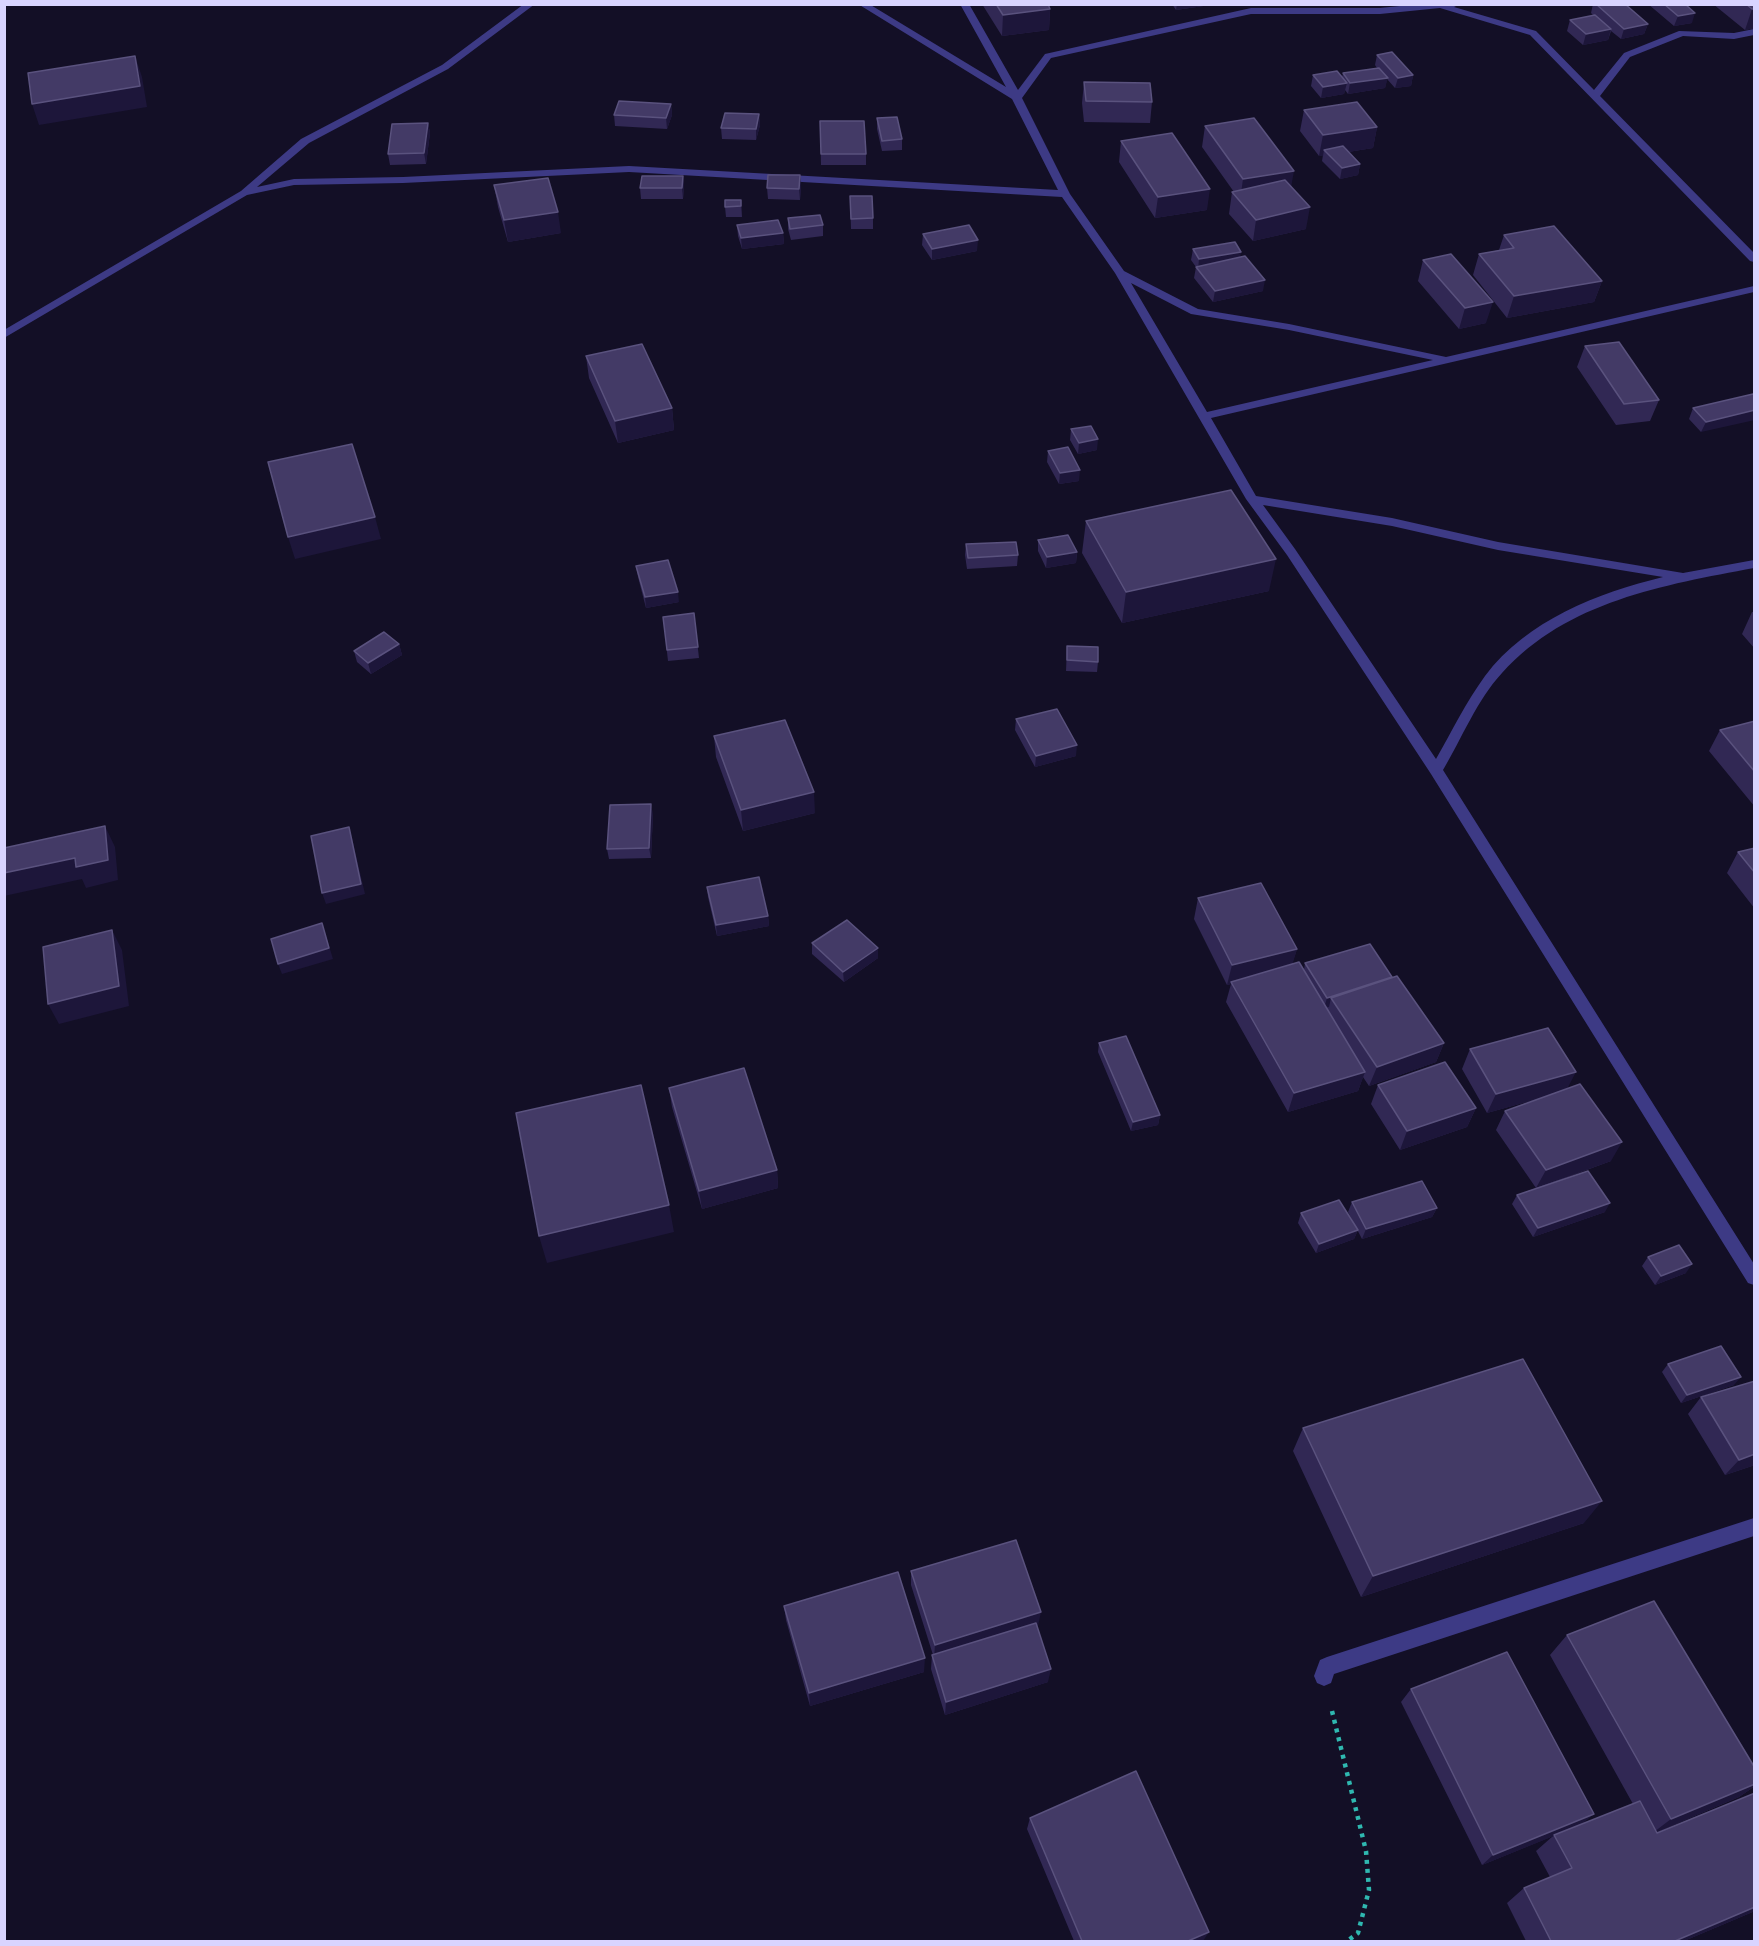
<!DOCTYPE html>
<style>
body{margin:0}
#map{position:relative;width:1759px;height:1946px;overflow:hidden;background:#130f26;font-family:Signika,sans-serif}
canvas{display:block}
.frame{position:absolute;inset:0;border:6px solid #d9d4ff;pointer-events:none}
</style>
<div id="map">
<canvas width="1759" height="1946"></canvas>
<div class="frame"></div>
</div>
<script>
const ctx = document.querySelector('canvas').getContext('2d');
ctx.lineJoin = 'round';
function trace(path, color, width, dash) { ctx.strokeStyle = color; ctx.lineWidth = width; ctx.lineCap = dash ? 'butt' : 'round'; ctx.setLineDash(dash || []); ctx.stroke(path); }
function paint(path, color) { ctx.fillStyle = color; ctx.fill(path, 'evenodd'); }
trace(new Path2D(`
 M 1332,1711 L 1366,1851 L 1369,1890 L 1358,1933 L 1346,1942`), '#2fb8b0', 4.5, [4, 5]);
paint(new Path2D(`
 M 524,4 L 535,4 L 448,69 L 309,143 L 257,187 L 294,179 L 403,177 L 629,166 L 1058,190 L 1012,99 L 858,4 L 869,4 L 1006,87 L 960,4 L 969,4 L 1018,90 L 1045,54 L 1251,8 L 1380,8 L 1420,4 L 1460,4 L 1454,7 L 1536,31 L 1594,90 L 1624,53 L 1679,31 L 1734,33 L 1754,29 L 1754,35 L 1734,39 L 1683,36 L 1630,57 L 1600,96 L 1754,253 L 1754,262 L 1750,261 L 1530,35 L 1440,8 L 1380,14 L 1251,14 L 1051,58 L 1022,98 L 1070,194 L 1124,271 L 1198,309 L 1289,324 L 1446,357 L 1754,286 L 1754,292 L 1211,418 L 1256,496 L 1392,518 L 1498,542 L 1683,573 L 1754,560 L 1754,568 C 1664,585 1567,601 1502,673 C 1477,700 1462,738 1443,770 L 1754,1264 L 1754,1285 L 1748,1283 L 1431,774 L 1287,555 L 1246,499 L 1115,273 L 1062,197 L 629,172 L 403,183 L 294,185 L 247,195 L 4,338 L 4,330 L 241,191 L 301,139 L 442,65 ZM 1131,283 L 1191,314 L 1289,330 L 1433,360 L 1207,412 ZM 1263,505 L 1392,526 L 1498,550 L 1663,577 C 1598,593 1527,620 1485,676 C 1466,702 1452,731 1436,759 L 1295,549 Z
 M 1754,1518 L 1754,1536 L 1334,1674 L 1331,1683 L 1324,1686 L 1317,1683 L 1314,1676 L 1320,1660 L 1327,1657 Z`), '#3d3a85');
paint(new Path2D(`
 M 982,4 L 1048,4 L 1050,9 L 1049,30 L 1002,36 Z
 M 1172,4 L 1217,4 L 1176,10 Z
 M 1593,4 L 1625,4 L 1648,24 L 1644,34 L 1621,39 L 1611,31 L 1608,40 L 1583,45 L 1567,31 L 1570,20 L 1594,16 L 1591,13 Z
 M 1648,4 L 1685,4 L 1692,23 L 1674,26 Z
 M 1713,4 L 1755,4 L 1755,28 L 1745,30 Z
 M 1377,55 L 1413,75 L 1411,86 L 1395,88 L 1387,79 L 1385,88 L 1348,94 L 1345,90 L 1344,94 L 1321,98 L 1311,86 L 1313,75 L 1342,77 L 1343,73 L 1377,68 L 1375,65 Z
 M 1084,82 L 1152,102 L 1150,123 L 1084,122 L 1082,103 Z
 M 671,104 L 672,115 L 667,129 L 615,126 L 614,115 Z
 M 1304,110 L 1377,127 L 1373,148 L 1348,152 L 1360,164 L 1358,175 L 1340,179 L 1322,161 L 1323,155 L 1319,156 L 1300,131 Z
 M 759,114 L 760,125 L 756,140 L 722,139 L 721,128 Z
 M 877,118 L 902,139 L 902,150 L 882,151 L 877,129 Z
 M 820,121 L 866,154 L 866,165 L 821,165 Z
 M 428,123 L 430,133 L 426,164 L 390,165 L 388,154 Z
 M 1205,126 L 1291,187 L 1306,229 L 1253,241 L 1229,214 L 1232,192 L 1234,192 L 1202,147 Z
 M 1121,141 L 1207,210 L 1155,218 L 1119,162 Z
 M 683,176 L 684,187 L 683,199 L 641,199 L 640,188 Z
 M 494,185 L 561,233 L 508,242 L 498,207 Z
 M 801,186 L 800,200 L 768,199 L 767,188 Z
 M 850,196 L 873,218 L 873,229 L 851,229 Z
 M 741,200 L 742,217 L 726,217 L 725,207 Z
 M 788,218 L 823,225 L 823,236 L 791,240 L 788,229 Z
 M 737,225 L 783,233 L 784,244 L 742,249 L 738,236 Z
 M 923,234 L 977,251 L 932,260 L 922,245 Z
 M 1504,235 L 1602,281 L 1594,302 L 1507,318 L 1473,275 L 1479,254 L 1499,250 Z
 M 1193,249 L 1240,257 L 1263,291 L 1213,302 L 1194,278 L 1196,267 L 1191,260 Z
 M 1423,260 L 1486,323 L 1459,329 L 1418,281 Z
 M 1585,346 L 1659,400 L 1650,421 L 1616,425 L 1577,367 Z
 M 586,356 L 672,408 L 674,430 L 618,443 L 589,378 Z
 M 1753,394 L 1701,432 L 1689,419 L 1693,408 Z
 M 1071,429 L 1097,450 L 1078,454 L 1070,440 Z
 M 1048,451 L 1079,481 L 1059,484 L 1047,462 Z
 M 1086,521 L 1269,591 L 1122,623 L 1082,553 Z
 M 1038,540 L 1077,552 L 1076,563 L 1046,568 L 1038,551 Z
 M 966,544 L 1018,555 L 1017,566 L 967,569 L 965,555 Z
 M 636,566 L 679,602 L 646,608 L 638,577 Z
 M 1752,612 L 1755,612 L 1755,649 L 1742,634 Z
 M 694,613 L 699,658 L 668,661 L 663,617 Z
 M 399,644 L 402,655 L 371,674 L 357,662 L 354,651 Z
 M 1067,646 L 1098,662 L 1097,672 L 1066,671 Z
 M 1016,719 L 1076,756 L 1035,767 L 1015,730 Z
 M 1755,721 L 1755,807 L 1709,751 L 1720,730 Z
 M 714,736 L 815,813 L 743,831 L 716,757 Z
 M 653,814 L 651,858 L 609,859 L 607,849 Z
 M 1755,848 L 1755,909 L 1727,873 L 1738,852 Z
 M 707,887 L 768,916 L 769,926 L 717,936 L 708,897 Z
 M 1198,898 L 1297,949 L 1292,964 L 1304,970 L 1305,963 L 1392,977 L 1444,1043 L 1436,1062 L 1369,1086 L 1363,1077 L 1358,1091 L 1288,1112 L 1226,1002 L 1231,984 L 1227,985 L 1194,919 Z
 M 812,943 L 878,958 L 844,982 L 812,954 Z
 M 1099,1043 L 1160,1115 L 1158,1125 L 1131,1131 L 1098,1052 Z
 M 1470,1049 L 1568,1088 L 1611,1161 L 1546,1185 L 1605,1212 L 1533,1237 L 1512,1204 L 1517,1195 L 1536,1188 L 1496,1130 L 1505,1111 L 1537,1099 L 1487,1113 L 1462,1069 Z
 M 1378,1085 L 1476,1108 L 1467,1127 L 1400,1150 L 1371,1104 Z
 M 669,1088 L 777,1170 L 778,1188 L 702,1209 L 672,1107 Z
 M 1352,1202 L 1437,1208 L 1432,1217 L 1362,1239 L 1348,1212 Z
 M 1301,1213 L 1358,1230 L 1354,1239 L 1316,1253 L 1298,1223 Z
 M 1648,1257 L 1686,1273 L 1655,1285 L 1642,1266 Z
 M 1668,1364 L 1734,1385 L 1681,1403 L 1662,1372 Z
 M 1755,1381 L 1755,1465 L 1725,1475 L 1688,1414 L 1701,1397 Z
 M 1303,1428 L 1584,1523 L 1361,1597 L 1293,1451 Z
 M 911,1571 L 1038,1626 L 1037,1626 L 1048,1682 L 945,1715 L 931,1669 L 932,1655 L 933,1655 L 911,1585 Z
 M 784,1606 L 924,1672 L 810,1706 L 786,1620 Z
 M 1567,1635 L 1755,1768 L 1755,1786 L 1739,1797 L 1657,1832 L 1657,1833 L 1755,1793 L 1755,1911 L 1684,1941 L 1526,1941 L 1507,1903 L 1524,1888 L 1550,1877 L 1536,1851 L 1553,1836 L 1482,1865 L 1401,1702 L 1411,1689 L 1582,1824 L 1633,1804 L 1550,1655 Z
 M 1030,1818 L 1203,1941 L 1074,1941 L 1027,1829 Z`), '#312854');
paint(new Path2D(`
 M 1177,4 L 1217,4 L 1176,10 Z
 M 1050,9 L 1049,30 L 1002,36 L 1003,15 Z
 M 1752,9 L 1755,9 L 1755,28 L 1745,30 Z
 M 1695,13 L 1692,23 L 1674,26 L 1678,16 Z
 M 1648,24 L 1644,34 L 1621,39 L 1624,29 Z
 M 1611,29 L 1608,40 L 1583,45 L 1586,34 Z
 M 135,56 L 142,77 L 147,107 L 39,125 L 32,104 Z
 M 1413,75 L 1411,86 L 1395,88 L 1398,78 Z
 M 1388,78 L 1385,88 L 1348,94 L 1350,83 Z
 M 1347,83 L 1344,94 L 1321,98 L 1323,87 Z
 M 671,104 L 672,115 L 667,129 L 666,118 Z
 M 759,114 L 760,125 L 756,140 L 756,129 Z
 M 428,123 L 430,133 L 426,164 L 424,153 Z
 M 1377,127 L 1373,148 L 1329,155 L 1324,150 L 1323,156 L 1319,156 L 1323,135 Z
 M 1360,164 L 1358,175 L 1340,179 L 1342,168 Z
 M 1294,171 L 1290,193 L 1240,201 L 1243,179 Z
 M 800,175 L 801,186 L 800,200 L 799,189 Z
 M 683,176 L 684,187 L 683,199 L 682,188 Z
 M 1210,189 L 1207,210 L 1155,218 L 1158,197 Z
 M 1310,207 L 1306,229 L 1253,241 L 1256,220 Z
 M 558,212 L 561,233 L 508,242 L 504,220 Z
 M 783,233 L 784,244 L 742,249 L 741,238 Z
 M 978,240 L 977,251 L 932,260 L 932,249 Z
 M 1241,252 L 1239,263 L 1198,270 L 1199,259 Z
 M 1265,280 L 1263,291 L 1213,302 L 1215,291 Z
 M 1602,281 L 1594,302 L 1507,318 L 1514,296 Z
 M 1493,302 L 1486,323 L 1459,329 L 1465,308 Z
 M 672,408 L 674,430 L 618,443 L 615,421 Z
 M 1755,410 L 1755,420 L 1701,432 L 1706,422 Z
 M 1098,439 L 1097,450 L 1078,454 L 1079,443 Z
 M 1080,470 L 1079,481 L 1059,484 L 1060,473 Z
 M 375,517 L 381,539 L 295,559 L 288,537 Z
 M 1077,552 L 1076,563 L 1046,568 L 1047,557 Z
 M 1276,559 L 1269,591 L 1122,623 L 1126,592 Z
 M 678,592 L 679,602 L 646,608 L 645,597 Z
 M 399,644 L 402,655 L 371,674 L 368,663 Z
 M 1077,745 L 1076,756 L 1035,767 L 1036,756 Z
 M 814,792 L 815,813 L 743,831 L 741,810 Z
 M 651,804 L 653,814 L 651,858 L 649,848 Z
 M 105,826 L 115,847 L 118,880 L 86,888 L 82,879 L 4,896 L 4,873 Z
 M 349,827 L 352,838 L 365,894 L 326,904 L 322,893 Z
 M 768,916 L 769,926 L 717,936 L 716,925 Z
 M 322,923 L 333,959 L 282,974 L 278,964 Z
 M 112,930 L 122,950 L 129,1006 L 59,1024 L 48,1004 Z
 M 878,948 L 878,958 L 844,982 L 843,972 Z
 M 1297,949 L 1291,969 L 1231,982 L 1231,984 L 1227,985 L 1232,965 Z
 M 1392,977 L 1331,998 L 1329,1007 L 1324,1008 L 1327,998 Z
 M 1444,1043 L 1436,1062 L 1369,1086 L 1377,1067 Z
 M 1365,1072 L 1358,1091 L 1288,1112 L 1294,1093 Z
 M 1576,1072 L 1566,1091 L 1487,1113 L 1496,1094 Z
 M 1476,1108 L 1467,1127 L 1400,1150 L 1407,1131 Z
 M 1160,1115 L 1158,1125 L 1131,1131 L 1133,1122 Z
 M 1622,1142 L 1611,1161 L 1536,1188 L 1546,1170 Z
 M 777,1170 L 778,1188 L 702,1209 L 699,1191 Z
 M 1610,1203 L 1605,1212 L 1533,1237 L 1538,1228 Z
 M 669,1205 L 674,1232 L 547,1263 L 539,1236 Z
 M 1437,1208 L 1432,1217 L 1362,1239 L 1366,1229 Z
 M 1358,1230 L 1354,1239 L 1316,1253 L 1319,1244 Z
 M 1692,1264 L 1686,1273 L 1655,1285 L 1661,1276 Z
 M 1741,1377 L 1734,1385 L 1681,1403 L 1687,1395 Z
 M 1755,1454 L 1755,1465 L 1725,1475 L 1739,1460 Z
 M 1602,1501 L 1584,1523 L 1361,1597 L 1373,1576 Z
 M 1041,1612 L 1038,1626 L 934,1658 L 935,1645 Z
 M 925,1658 L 924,1672 L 810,1706 L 809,1693 Z
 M 1051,1669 L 1048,1682 L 945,1715 L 946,1702 Z
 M 1755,1784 L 1755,1786 L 1739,1797 L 1650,1835 L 1671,1819 Z
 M 1594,1814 L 1581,1825 L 1482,1865 L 1493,1855 Z
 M 1755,1907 L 1755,1911 L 1684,1941 L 1675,1941 Z
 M 1209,1932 L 1203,1941 L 1188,1941 Z`), '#1d163a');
const building = new Path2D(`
 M 996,4 L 1048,4 L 1050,9 L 1003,15 Z
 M 1596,4 L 1625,4 L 1648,24 L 1624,29 Z
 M 1664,4 L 1685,4 L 1695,13 L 1678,16 Z
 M 1746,4 L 1755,4 L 1755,9 L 1752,9 Z
 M 1595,15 L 1611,29 L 1586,34 L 1570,20 Z
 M 1392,52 L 1413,75 L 1398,78 L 1377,55 Z
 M 135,56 L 140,86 L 32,104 L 28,73 Z
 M 1379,68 L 1388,78 L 1350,83 L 1343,73 Z
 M 1337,71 L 1347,83 L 1323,87 L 1313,75 Z
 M 1084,82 L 1150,83 L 1152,102 L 1086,101 Z
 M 619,101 L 671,104 L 666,118 L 614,115 Z
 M 1357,102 L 1377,127 L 1323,135 L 1304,110 Z
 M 725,113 L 759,114 L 756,129 L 721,128 Z
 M 897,117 L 902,139 L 882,141 L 877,118 Z
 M 1254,118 L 1294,171 L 1243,179 L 1205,126 Z
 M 820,121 L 864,121 L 866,154 L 821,154 Z
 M 428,123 L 424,153 L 388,154 L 392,124 Z
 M 1172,133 L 1210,189 L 1158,197 L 1121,141 Z
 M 1343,146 L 1360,164 L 1342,168 L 1324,150 Z
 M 768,175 L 800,175 L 799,189 L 767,188 Z
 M 642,176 L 683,176 L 682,188 L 640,188 Z
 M 548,178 L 558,212 L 504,220 L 494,185 Z
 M 1285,180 L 1310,207 L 1256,220 L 1232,192 Z
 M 850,196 L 872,196 L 873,218 L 851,219 Z
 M 725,200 L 741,200 L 741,206 L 725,207 Z
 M 820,215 L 823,225 L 790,229 L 788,218 Z
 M 778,220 L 783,233 L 741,238 L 737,225 Z
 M 969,225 L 978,240 L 932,249 L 923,234 Z
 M 1554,226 L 1602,281 L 1514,296 L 1479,254 L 1514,248 L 1504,235 Z
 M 1235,242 L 1241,252 L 1199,259 L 1193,249 Z
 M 1451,254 L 1493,302 L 1465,308 L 1423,260 Z
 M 1245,256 L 1265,280 L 1215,291 L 1196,267 Z
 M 1619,342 L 1659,400 L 1624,404 L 1585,346 Z
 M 642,344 L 672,408 L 615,421 L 586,356 Z
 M 1753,394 L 1755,396 L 1755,410 L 1706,422 L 1693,408 Z
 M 1091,426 L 1098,439 L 1079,443 L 1071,429 Z
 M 352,444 L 375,517 L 288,537 L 268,462 Z
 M 1068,447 L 1080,470 L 1060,473 L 1048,451 Z
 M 1231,490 L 1276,559 L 1126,592 L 1086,521 Z
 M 1068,535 L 1077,552 L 1047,557 L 1038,540 Z
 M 1016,542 L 1018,555 L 968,558 L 966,544 Z
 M 668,560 L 678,592 L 645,597 L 636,566 Z
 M 694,613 L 698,647 L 667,650 L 663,617 Z
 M 384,632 L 399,644 L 368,663 L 354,651 Z
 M 1067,646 L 1098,647 L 1098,662 L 1067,660 Z
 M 1057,709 L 1077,745 L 1036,756 L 1016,719 Z
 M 785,720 L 814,792 L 741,810 L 714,736 Z
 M 1755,721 L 1755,772 L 1720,730 Z
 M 651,804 L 649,848 L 607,849 L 610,805 Z
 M 105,826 L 108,860 L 76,867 L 75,858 L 4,873 L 4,848 Z
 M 349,827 L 361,884 L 322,893 L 311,836 Z
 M 1755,848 L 1755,873 L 1738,852 Z
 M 759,877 L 768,916 L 716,925 L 707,887 Z
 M 1261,883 L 1297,949 L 1232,965 L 1198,898 Z
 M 847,920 L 878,948 L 843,972 L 812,943 Z
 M 322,923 L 329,948 L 278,964 L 271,939 Z
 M 112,930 L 119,986 L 48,1004 L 43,947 Z
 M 1370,944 L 1392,977 L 1327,998 L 1305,963 Z
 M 1299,962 L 1365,1072 L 1294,1093 L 1231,982 Z
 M 1397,976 L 1444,1043 L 1377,1067 L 1331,998 Z
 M 1548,1028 L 1576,1072 L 1496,1094 L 1470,1049 Z
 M 1126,1036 L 1160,1115 L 1133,1122 L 1099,1043 Z
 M 1445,1062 L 1476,1108 L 1407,1131 L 1378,1085 Z
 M 744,1068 L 777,1170 L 699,1191 L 669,1088 Z
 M 1580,1084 L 1622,1142 L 1546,1170 L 1505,1111 Z
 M 641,1085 L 669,1205 L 539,1236 L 516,1113 Z
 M 1588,1171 L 1610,1203 L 1538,1228 L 1517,1195 Z
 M 1422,1181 L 1437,1208 L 1366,1229 L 1352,1202 Z
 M 1339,1200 L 1358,1230 L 1319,1244 L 1301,1213 Z
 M 1679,1245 L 1692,1264 L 1661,1276 L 1648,1257 Z
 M 1721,1346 L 1741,1377 L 1687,1395 L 1668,1364 Z
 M 1523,1359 L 1602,1501 L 1373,1576 L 1303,1428 Z
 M 1755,1381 L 1755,1454 L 1739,1460 L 1701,1397 Z
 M 1016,1540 L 1041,1612 L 935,1645 L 911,1571 Z
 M 898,1572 L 925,1658 L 809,1693 L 784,1606 Z
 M 1654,1601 L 1755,1768 L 1755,1784 L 1671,1819 L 1567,1635 Z
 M 1036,1623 L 1051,1669 L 946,1702 L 932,1655 Z
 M 1507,1652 L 1594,1814 L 1493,1855 L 1411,1689 Z
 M 1136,1771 L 1209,1932 L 1188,1941 L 1082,1941 L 1030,1818 Z
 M 1755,1793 L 1755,1907 L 1675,1941 L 1551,1941 L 1524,1888 L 1572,1868 L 1554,1835 L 1640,1801 L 1657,1833 Z`);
paint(building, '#433a66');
trace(building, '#5a527e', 1.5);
</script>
